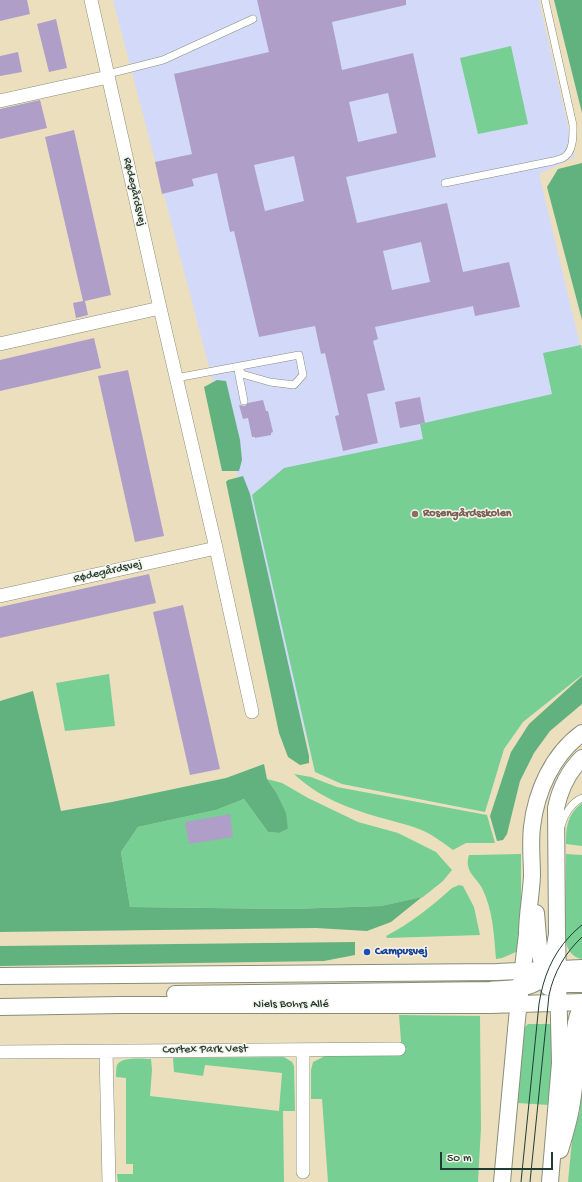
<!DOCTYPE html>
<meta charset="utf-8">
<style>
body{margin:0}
#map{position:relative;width:582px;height:1182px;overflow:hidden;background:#ecdfbe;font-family:"Gochi Hand",sans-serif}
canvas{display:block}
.scale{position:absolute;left:440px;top:1152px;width:113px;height:18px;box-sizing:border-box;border:2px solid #1f3d34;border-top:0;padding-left:5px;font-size:12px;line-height:14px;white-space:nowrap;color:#1f3d34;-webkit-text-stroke:3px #f7f3e8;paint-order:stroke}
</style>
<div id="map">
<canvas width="582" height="1182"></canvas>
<div class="scale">50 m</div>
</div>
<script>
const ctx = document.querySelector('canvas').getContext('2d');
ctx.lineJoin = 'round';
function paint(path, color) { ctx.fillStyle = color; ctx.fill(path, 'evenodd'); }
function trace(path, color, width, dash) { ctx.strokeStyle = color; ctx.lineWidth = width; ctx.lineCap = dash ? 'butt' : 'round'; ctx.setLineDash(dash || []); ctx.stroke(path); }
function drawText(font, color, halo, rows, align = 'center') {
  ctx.font = font + ' "Gochi Hand",sans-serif'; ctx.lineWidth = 3; ctx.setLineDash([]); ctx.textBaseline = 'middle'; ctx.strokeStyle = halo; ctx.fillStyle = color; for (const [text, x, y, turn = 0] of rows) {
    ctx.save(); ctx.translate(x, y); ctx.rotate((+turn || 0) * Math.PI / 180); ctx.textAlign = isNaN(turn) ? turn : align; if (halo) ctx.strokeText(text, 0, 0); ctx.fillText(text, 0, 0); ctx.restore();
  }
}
paint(new Path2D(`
 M 113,0 L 539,0 L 575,157 L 539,174 L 582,353 L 582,675 L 523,722 L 504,749 L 485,812 L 342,784 L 315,772 Z`), '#d3d9f9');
paint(new Path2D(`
 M 511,46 L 528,124 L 478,134 L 460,58 Z
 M 581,345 L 582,350 L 582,675 L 523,722 L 504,749 L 485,812 L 342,784 L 315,772 L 252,495 L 284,468 L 423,439 L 420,424 L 552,394 L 543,353 Z
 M 109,674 L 115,726 L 65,731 L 56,683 Z
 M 294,774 L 311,777 L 337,787 L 487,815 L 495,843 L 466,843 L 453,850 C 442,842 432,834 419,829 C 406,824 392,821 378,817 C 347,808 317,796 294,774 Z
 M 267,779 L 282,783 L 308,798 L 358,822 L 398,833 L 436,852 L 452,870 L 443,881 L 423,897 L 381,906 L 291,909 L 130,907 L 121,852 L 138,827 L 216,810 L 244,799 L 268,832 L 279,833 L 288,829 L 276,792 Z
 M 582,803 L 582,846 L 566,844 C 566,827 567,815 582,803 Z
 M 521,854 L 521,942 L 516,952 L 502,958 L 496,959 C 494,935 493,910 482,888 C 475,876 464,871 469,855 L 475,855 Z
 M 566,854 L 582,855 L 582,959 C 570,957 567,948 565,938 Z
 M 459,885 L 463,886 L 474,907 L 480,935 L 387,938 L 386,936 C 411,923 431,907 452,888 Z
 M 399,1015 L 480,1016 L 481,1128 L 478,1182 L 328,1182 L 322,1099 L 311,1099 L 311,1070 L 313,1062 L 325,1056 L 400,1056 L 401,1041 Z
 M 528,1024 L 550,1024 L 552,1026 L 553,1055 L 549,1105 L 517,1103 L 525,1027 Z
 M 284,1057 L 292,1062 L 294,1066 L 295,1111 L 283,1111 L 284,1182 L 118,1182 L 117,1174 L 133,1174 L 133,1164 L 126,1164 L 126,1078 L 116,1077 C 116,1074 116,1068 117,1065 C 122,1056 143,1059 151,1059 L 152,1070 L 150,1096 L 279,1111 L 282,1073 L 205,1065 L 203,1076 L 174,1072 L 173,1058 Z
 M 582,1060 L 582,1182 L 568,1182 L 572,1140 L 580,1111 Z`), '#77cf94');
paint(new Path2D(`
 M 554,0 L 582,0 L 582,113 Z
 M 582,163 L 582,320 L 547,187 L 558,169 Z
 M 217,380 L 226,381 L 240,440 L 242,460 L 239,471 L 222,471 L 204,387 Z
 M 243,476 L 250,494 L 309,756 L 309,763 L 300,765 L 288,757 L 279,733 L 226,482 L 228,480 Z
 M 582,676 L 582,704 L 550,731 L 534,753 L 520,781 L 507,834 L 503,840 L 497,841 L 490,816 L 511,752 L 529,724 Z
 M 33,691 L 61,811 L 112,802 L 226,778 L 264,764 L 267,779 L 276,792 L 286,813 L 288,829 L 279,833 L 268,832 L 244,799 L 216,810 L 138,827 L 121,852 L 130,907 L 291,909 L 381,906 L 422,897 L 391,922 L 367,931 L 316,928 L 0,932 L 0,701 Z
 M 355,942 L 355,955 L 324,961 L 0,966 L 0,946 Z`), '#61b27e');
paint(new Path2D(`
 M 0,0 L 27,0 L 30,14 L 0,21 Z
 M 257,0 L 406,0 L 406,5 L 332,22 L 342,70 L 413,53 L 436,157 L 346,177 L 357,223 L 447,203 L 463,272 L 509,262 L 520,307 L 475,316 L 473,306 L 375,327 L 378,339 L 373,341 L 385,390 L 367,394 L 378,443 L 343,451 L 335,416 L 339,415 L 325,353 L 321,354 L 315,326 L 259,337 L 234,231 L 230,232 L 217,173 L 192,179 L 194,186 L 162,194 L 155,162 L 192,154 L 174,74 L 269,52 ZM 388,93 L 397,133 L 358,142 L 349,102 ZM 294,156 L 304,201 L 265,211 L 254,165 ZM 421,242 L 430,282 L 392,290 L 383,251 Z
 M 56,19 L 67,68 L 49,72 L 37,24 Z
 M 18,52 L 22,72 L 0,76 L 0,56 Z
 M 40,100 L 47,128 L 0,139 L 0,109 Z
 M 74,130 L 111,295 L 85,301 L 88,315 L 76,318 L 73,303 L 83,301 L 45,137 Z
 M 94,338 L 101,368 L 0,391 L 0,360 Z
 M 128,370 L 164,536 L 135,542 L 98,376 Z
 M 420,397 L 425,423 L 400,428 L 395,402 Z
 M 263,400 L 266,411 L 268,411 L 273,432 L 271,433 L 271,435 L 255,438 L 255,437 L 252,437 L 248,418 L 243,419 L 239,405 L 245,406 L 248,403 Z
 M 149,574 L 156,603 L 0,638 L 0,607 Z
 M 183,605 L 220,769 L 190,775 L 153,612 Z
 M 230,814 L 233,837 L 189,844 L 185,822 Z`), '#af9fc8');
const service = new Path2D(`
 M 108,74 L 163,60 L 253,19
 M 445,183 L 553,161 C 556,160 560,159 563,158 C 574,152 573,135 573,125 L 545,0
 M 238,370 L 244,401
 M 176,378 L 299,355 L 303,375 L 294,385 L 270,382 L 242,374 L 238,367
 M 561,826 C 564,815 571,803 582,798`);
const minor = new Path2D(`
 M 91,0 L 160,308 L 216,548 L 252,712
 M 0,101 L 108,77
 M 0,344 L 160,308
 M 0,596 L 216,548
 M 303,1050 L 303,1172
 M 106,1051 L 109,1182
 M 0,1052 L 399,1049`);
const tertiary = new Path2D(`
 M 536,913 C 538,933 538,957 546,976
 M 0,976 L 497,972 L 582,968
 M 548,987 L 558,984 L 582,984
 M 175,994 L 490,990 C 502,989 516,989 528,986 C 550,980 554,954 557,934
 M 0,1007 L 121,1005 L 490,1005 L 582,1002
 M 560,1150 C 565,1134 570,1118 572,1102 C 574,1090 575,1079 575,1068 C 576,1048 571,1024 582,1007
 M 502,1182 L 517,1019 L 527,934 C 527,915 531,896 532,876 C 532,860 530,844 532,827 C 536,792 552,755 582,733
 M 550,1182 L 560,1063 L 557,934 L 556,808 C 560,789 568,772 582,758`);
trace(service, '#868e79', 8);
trace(minor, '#868e79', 14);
trace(tertiary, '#868e79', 18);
trace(service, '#fff', 7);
trace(minor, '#fff', 13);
trace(tertiary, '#fff', 16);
trace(new Path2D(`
 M 521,1182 L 539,1004 C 543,978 552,955 570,936 C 574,932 578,928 582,925
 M 530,1182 L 549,995 C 554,972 565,953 582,937`), '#1f3d34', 1);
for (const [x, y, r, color] of [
 [415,514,4,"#8d6e63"],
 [367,952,4,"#1a4fb4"]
]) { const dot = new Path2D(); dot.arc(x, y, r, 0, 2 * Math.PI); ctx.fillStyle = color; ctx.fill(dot); trace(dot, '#f7f3e8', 1.5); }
drawText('12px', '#1f3d34', '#f7f3e8', [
 ["Rødegårdsvej",134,192,77],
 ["Rødegårdsvej",108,572,-13],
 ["Niels Bohrs Allé",291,1005],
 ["Cortex Park Vest",205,1050,-1]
]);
drawText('bold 12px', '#785e54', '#f7f3e8', [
 ["Rosengårdsskolen",423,514]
], 'left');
drawText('bold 12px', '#164399', '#f7f3e8', [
 ["Campusvej",375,952]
], 'left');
</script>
